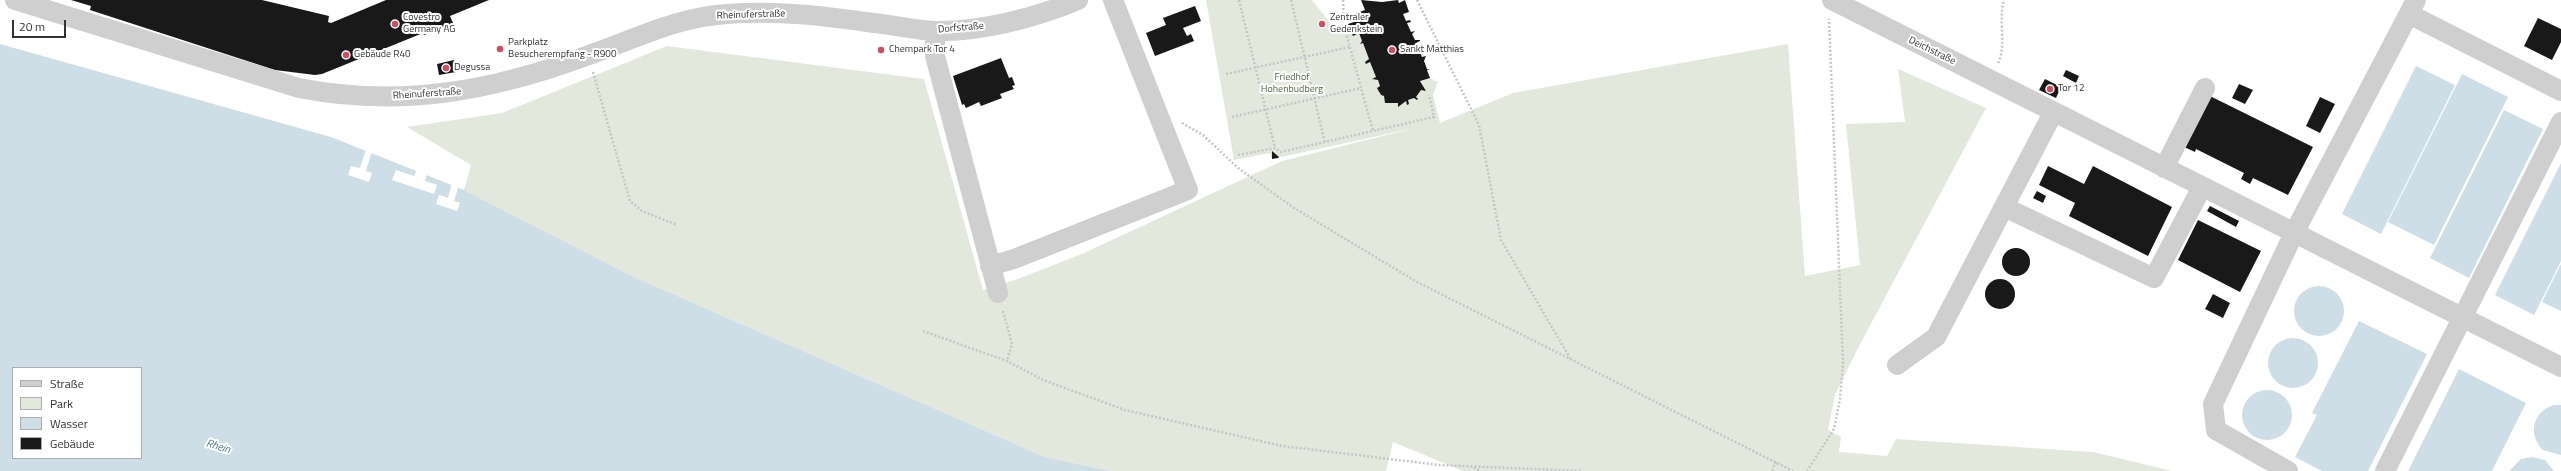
<!DOCTYPE html>
<meta charset="utf-8">
<style>
body{margin:0}
#map{position:relative;width:2561px;height:471px;overflow:hidden;background:#fff;font-family:"Titillium Web",sans-serif}
canvas{display:block}
.legend{position:absolute;left:12px;top:367px;width:130px;height:92px;box-sizing:border-box;background:#fff;border:1px solid #adadad;margin:0;padding:5px 7px;list-style:none;font-size:12px;color:#323232}
.legend li{display:flex;align-items:center;gap:8px;height:20px}
.legend b{width:20px;border:1px solid #adadad}
.scale{position:absolute;left:12px;top:20px;width:54px;height:18px;box-sizing:border-box;border:2px solid #323232;border-top:0;padding-left:5px;font-size:12px;line-height:14px;white-space:nowrap;color:#323232;-webkit-text-stroke:3px #fff;paint-order:stroke}
</style>
<div id="map">
<canvas width="2561" height="471"></canvas>
<ul class="legend">
<li><b style="height:5px;background:#cfcfcf"></b>Straße</li>
<li><b style="height:11px;background:#e3e8dd"></b>Park</li>
<li><b style="height:11px;background:#cddee6"></b>Wasser</li>
<li><b style="height:11px;background:#191919"></b>Gebäude</li>
</ul>
<div class="scale">20 m</div>
</div>
<script>
const ctx = document.querySelector('canvas').getContext('2d');
ctx.lineJoin = 'round';
function paint(path, color) { ctx.fillStyle = color; ctx.fill(path, 'evenodd'); }
function trace(path, color, width, dash) { ctx.strokeStyle = color; ctx.lineWidth = width; ctx.lineCap = dash ? 'butt' : 'round'; ctx.setLineDash(dash || []); ctx.stroke(path); }
function drawText(font, color, halo, rows, align = 'center') {
  ctx.font = font + ' "Titillium Web",sans-serif'; ctx.lineWidth = 4; ctx.setLineDash([]); ctx.textBaseline = 'middle'; ctx.strokeStyle = halo; ctx.fillStyle = color; for (const [text, x, y, turn = 0] of rows) {
    ctx.save(); ctx.translate(x, y); ctx.rotate((+turn || 0) * Math.PI / 180); ctx.textAlign = isNaN(turn) ? turn : align; if (halo) ctx.strokeText(text, 0, 0); ctx.fillText(text, 0, 0); ctx.restore();
  }
}
paint(new Path2D(`
 M 1206,0 L 1312,0 L 1335,29 L 1348,24 L 1353,35 L 1359,33 L 1362,41 L 1360,44 L 1363,43 L 1369,59 L 1366,64 L 1370,62 L 1376,77 L 1372,79 L 1378,80 L 1380,86 L 1377,88 L 1381,95 L 1384,96 L 1386,103 L 1398,103 L 1400,107 L 1401,103 L 1406,101 L 1407,104 L 1408,100 L 1414,98 L 1417,100 L 1416,97 L 1421,90 L 1426,91 L 1420,81 L 1428,77 L 1438,82 L 1433,95 L 1440,123 L 1513,93 L 1788,44 L 1805,276 L 1860,265 L 1846,124 L 1905,122 L 1898,69 L 1986,108 L 1857,350 L 1835,395 L 1828,430 L 1841,437 L 1839,452 L 1887,456 L 1896,439 L 2093,452 L 2172,471 L 1463,471 L 1393,442 L 1386,471 L 1111,471 L 1045,457 L 634,277 L 464,190 L 471,165 L 407,127 L 502,113 L 667,46 L 924,79 L 983,290 L 1018,279 L 1084,253 L 1282,161 L 1415,128 L 1272,159 L 1270,153 L 1234,160 Z`), '#e3e8dd');
paint(new Path2D(`
 M 0,44 L 331,137 L 464,190 L 634,277 L 1045,457 L 1111,471 L 0,471 ZM 13,368 L 141,368 L 141,458 L 13,458 Z
 M 2416,66 L 2455,85 L 2381,234 L 2342,214 Z
 M 2462,74 L 2508,97 L 2434,245 L 2388,222 Z
 M 2504,110 L 2543,129 L 2469,278 L 2430,258 Z
 M 2561,163 L 2561,261 L 2534,315 L 2495,295 Z
 M 2561,264 L 2561,311 L 2542,302 Z
 M2294 311a25 25 0 1 1 50 0a25 25 0 1 1-50 0Z
 M 2359,321 L 2427,354 L 2368,471 L 2322,471 L 2295,457 L 2317,415 L 2312,413 Z
 M2268 363a25 25 0 1 1 50 0a25 25 0 1 1-50 0Z
 M 2459,369 L 2526,403 L 2492,471 L 2408,471 Z
 M2242 415a25 25 0 1 1 50 0a25 25 0 1 1-50 0Z
 M 2554,405 L 2561,405 L 2561,455 L 2543,450 C 2527,434 2533,411 2554,405 Z
 M 2532,457 L 2545,460 L 2554,471 L 2509,471 L 2521,459 Z`), '#cddee6');
paint(new Path2D(`
 M 366,149 L 372,151 L 366,171 L 372,173 L 369,182 L 348,175 L 351,166 L 360,168 Z
 M 417,169 L 427,173 L 425,181 L 437,185 L 434,194 L 392,180 L 396,170 L 414,176 Z
 M 452,183 L 459,185 L 454,201 L 460,203 L 457,211 L 436,204 L 439,195 L 448,198 Z`), '#fff');
paint(new Path2D(`
 M 71,0 L 262,0 L 329,16 L 328,22 L 331,23 L 386,0 L 489,0 L 450,16 L 453,23 L 424,35 L 423,33 L 322,74 L 315,75 L 275,70 L 90,10 L 91,6 Z
 M 1361,0 L 1382,2 L 1398,0 L 1399,3 L 1405,0 L 1409,12 L 1403,14 L 1406,21 L 1410,20 L 1411,22 L 1407,23 L 1411,32 L 1415,31 L 1412,34 L 1415,40 L 1420,40 L 1420,41 L 1416,43 L 1422,57 L 1426,56 L 1424,61 L 1427,69 L 1430,69 L 1427,70 L 1430,78 L 1420,81 L 1426,91 L 1421,90 L 1416,97 L 1418,99 L 1417,100 L 1414,98 L 1408,100 L 1409,104 L 1407,105 L 1406,101 L 1398,107 L 1398,103 L 1385,103 L 1384,96 L 1381,95 L 1378,90 L 1377,88 L 1380,86 L 1378,80 L 1372,79 L 1376,77 L 1370,62 L 1366,64 L 1365,62 L 1369,59 L 1363,43 L 1360,44 L 1362,41 L 1359,33 L 1353,36 L 1348,24 L 1354,22 L 1351,15 L 1365,10 Z
 M 1195,6 L 1201,21 L 1183,28 L 1187,36 L 1191,34 L 1194,41 L 1155,56 L 1146,33 L 1166,25 L 1163,18 Z
 M 2538,18 L 2561,29 L 2561,42 L 2552,60 L 2524,46 Z
 M 1001,58 L 1009,78 L 1012,77 L 1015,85 L 1012,86 L 1014,89 L 1000,94 L 1002,98 L 981,106 L 979,102 L 966,108 L 964,104 L 962,105 L 953,76 Z
 M 454,60 L 456,72 L 439,75 L 437,64 Z
 M 2066,70 L 2079,76 L 2076,83 L 2063,76 Z
 M 2045,79 L 2061,87 L 2056,98 L 2039,90 Z
 M 2239,84 L 2253,90 L 2245,104 L 2232,98 Z
 M 2210,96 L 2313,147 L 2288,195 L 2253,178 L 2250,184 L 2241,179 L 2244,173 L 2196,149 L 2195,152 L 2182,146 Z
 M 2320,97 L 2335,104 L 2320,133 L 2306,126 Z
 M 1272,151 L 1279,157 L 1278,158 L 1272,159 Z
 M 2048,166 L 2084,184 L 2093,166 L 2172,207 L 2148,256 L 2069,216 L 2075,203 L 2039,185 Z
 M 2037,191 L 2046,196 L 2043,203 L 2033,198 Z
 M 2210,206 L 2239,221 L 2236,227 L 2207,211 Z
 M 2198,220 L 2261,251 L 2240,292 L 2178,260 Z
 M2002 262a14 14 0 1 1 28 0a14 14 0 1 1-28 0Z
 M1985 294a15 15 0 1 1 30 0a15 15 0 1 1-30 0Z
 M 2213,294 L 2230,303 L 2223,318 L 2205,309 Z`), '#191919');
trace(new Path2D(`
 M 1239,0 L 1275,148
 M 1291,0 L 1325,143
 M 1343,0 L 1344,26 L 1373,131
 M 1417,0 L 1479,125 L 1501,240 L 1570,358
 M 1998,63 C 2007,46 1998,20 2004,0
 M 593,72 L 630,201 L 642,211 L 677,225
 M 1226,74 L 1350,47
 M 1232,117 L 1361,88
 M 1182,123 L 1203,135 L 1238,168 L 1294,208 L 1417,282 L 1793,471
 M 1238,155 L 1275,148 L 1281,152 L 1434,117 L 1429,95
 M 1003,311 L 1012,344 L 1007,361
 M 923,331 L 1007,361 L 1043,380 L 1125,410 L 1282,446 L 1439,465 L 1581,471
 M 1474,467 L 1480,471
 M 1772,471 L 1776,462
 M 1807,471 L 1834,429 L 1840,399 L 1843,363 L 1829,19`), '#c6c6c6', 2.5, [2, 2]);
trace(new Path2D(`
 M 15,0 L 299,88 C 400,108 493,91 589,55 C 635,39 677,17 727,14 C 777,10 825,16 874,23 C 894,25 914,30 934,31 C 981,32 1035,18 1078,0
 M 1832,0 L 2561,367
 M 2409,14 L 2561,91
 M 935,31 L 935,56 L 998,293
 M 2164,168 L 2205,88
 M 2004,207 L 2154,278 L 2202,187
 M 990,266 L 1014,259 L 1188,190 L 1113,0
 M 1897,365 L 1936,337 L 2053,113
 M 2288,471 L 2216,430 L 2213,404 L 2294,233 L 2416,0
 M 2385,471 L 2561,122`), '#cfcfcf', 20);
for (const [x, y, r, color] of [
 [395,24,4,"#d14d5f"],
 [1322,24,4,"#d14d5f"],
 [500,49,4,"#d14d5f"],
 [881,50,4,"#d14d5f"],
 [1392,50,4,"#d14d5f"],
 [346,55,4,"#d14d5f"],
 [446,68,4,"#d14d5f"],
 [2050,89,4,"#d14d5f"]
]) { const dot = new Path2D(); dot.arc(x, y, r, 0, 2 * Math.PI); ctx.fillStyle = color; ctx.fill(dot); trace(dot, '#fff', 1.5); }
drawText('10px', '#323232', '#fff', [
 ["Rheinuferstraße",751,15,-2],
 ["Dorfstraße",961,28,-5],
 ["Deichstraße",1932,51,26],
 ["Rheinuferstraße",427,94,-4]
]);
drawText('10px', '#323232', '#fff', [
 ["Covestro",403,18],
 ["Germany AG",403,30],
 ["Zentraler",1330,18],
 ["Gedenkstein",1330,30],
 ["Parkplatz",508,43],
 ["Besucherempfang - R900",508,55],
 ["Chempark Tor 4",889,50],
 ["Sankt Matthias",1400,50],
 ["Gebäude R40",354,55],
 ["Degussa",454,68],
 ["Tor 12",2058,89]
], 'left');
drawText('10px', '#586944', '#fff', [
 ["Friedhof",1292,78],
 ["Hohenbudberg",1292,90]
]);
drawText('italic 11px', '#49768b', '#fff', [
 ["Rhein",218,447,17]
]);
</script>
